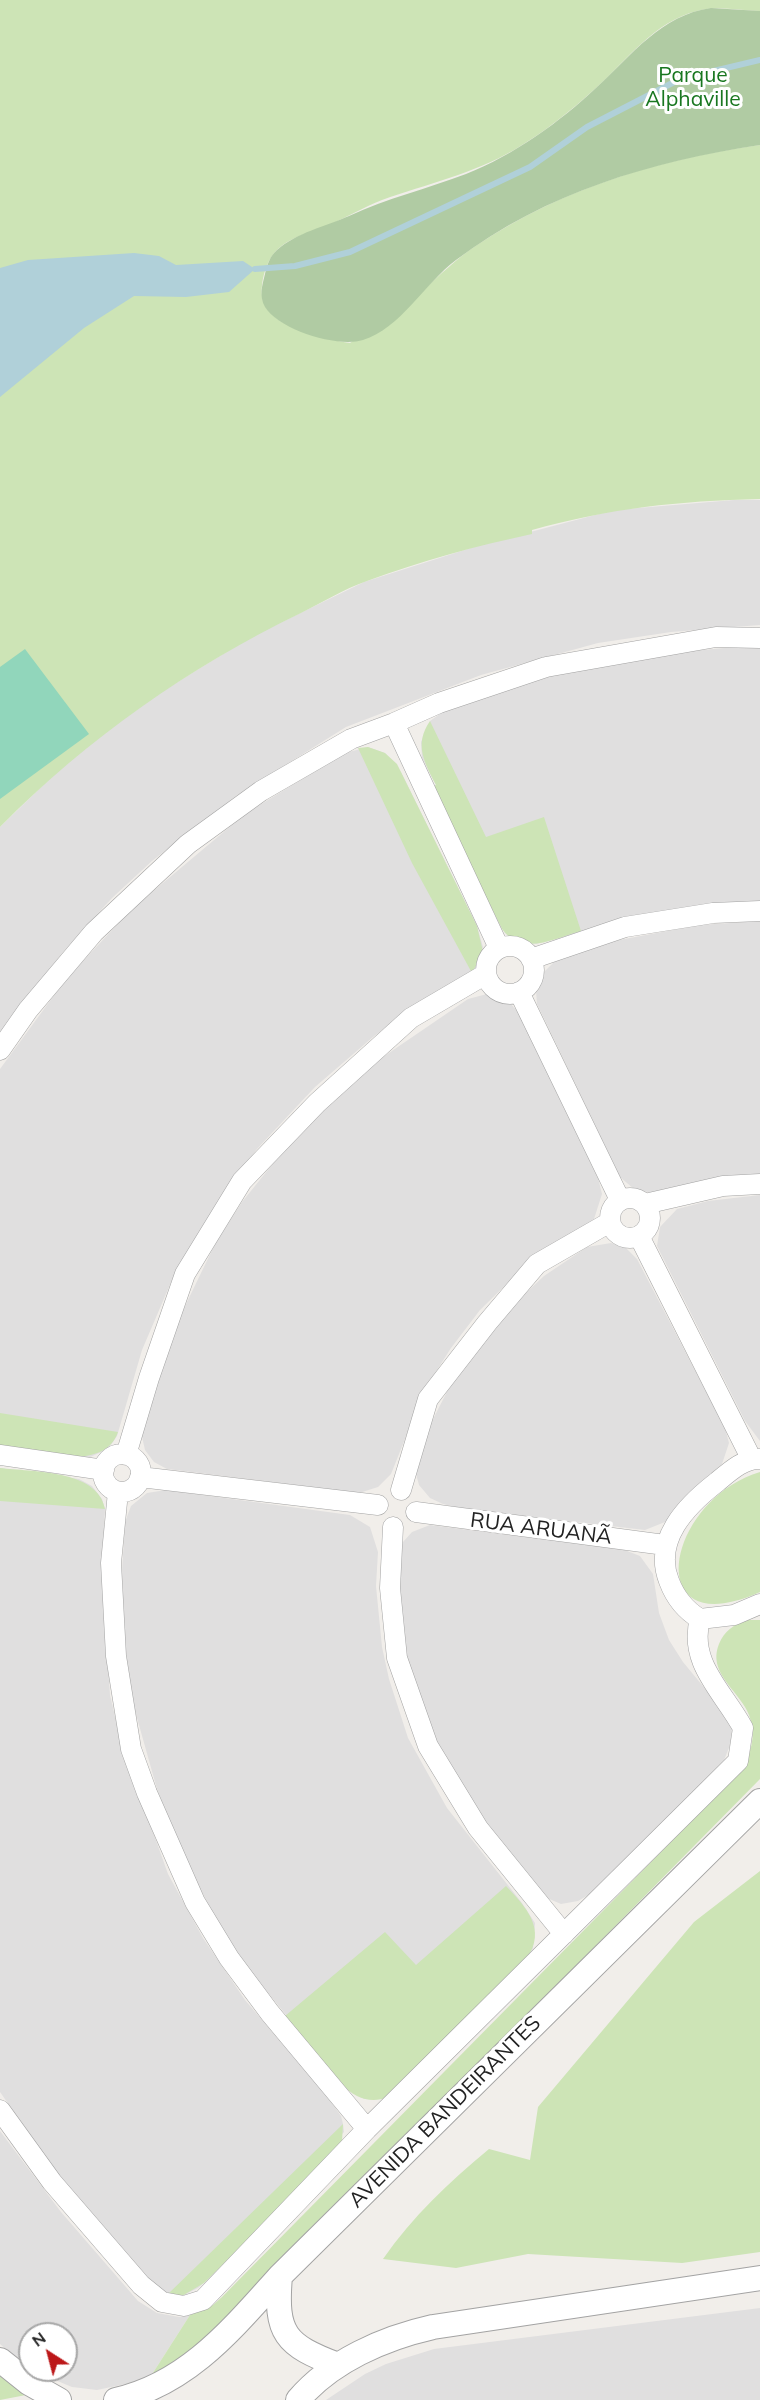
<!DOCTYPE html>
<meta charset="utf-8">
<style>
body{margin:0}
#map{position:relative;width:760px;height:2400px;overflow:hidden;background:#f1eeea;font-family:Mulish,sans-serif}
canvas{display:block}
.north{position:absolute;left:18px;top:2322px;width:60px;height:60px;box-sizing:border-box;background:#fff;border:2px solid #a7a7a7;border-radius:50%;rotate:324deg;font-size:16px;font-weight:700;line-height:24px;text-align:center;color:#222}
.north::after{content:'';display:block;margin:auto;width:21px;height:27px;background:#bc1719;clip-path:polygon(50% 0,100% 100%,50% 72%,0 100%)}
</style>
<div id="map">
<canvas width="760" height="2400"></canvas>
<div class="north">N</div>
</div>
<script>
const ctx = document.querySelector('canvas').getContext('2d');
ctx.lineJoin = 'round';
function paint(path, color) { ctx.fillStyle = color; ctx.fill(path, 'evenodd'); }
function trace(path, color, width, dash) { ctx.strokeStyle = color; ctx.lineWidth = width; ctx.lineCap = dash ? 'butt' : 'round'; ctx.setLineDash(dash || []); ctx.stroke(path); }
function drawText(font, color, halo, rows, align = 'center') {
  ctx.font = font + ' Mulish,sans-serif'; ctx.lineWidth = 6; ctx.setLineDash([]); ctx.textBaseline = 'middle'; ctx.strokeStyle = halo; ctx.fillStyle = color; for (const [text, x, y, turn = 0] of rows) {
    ctx.save(); ctx.translate(x, y); ctx.rotate((+turn || 0) * Math.PI / 180); ctx.textAlign = isNaN(turn) ? turn : align; if (halo) ctx.strokeText(text, 0, 0); ctx.fillText(text, 0, 0); ctx.restore();
  }
}
paint(new Path2D(`
 M 734,500 L 760,500 L 760,625 L 671,632 L 598,643 L 481,675 L 346,727 L 236,796 L 152,861 L 112,898 L 63,952 L 0,1034 L 0,827 L 66,763 L 109,729 L 153,697 L 249,638 L 364,582 L 477,546 L 614,510 Z
 M 735,647 L 760,647 L 760,901 L 698,906 L 642,915 L 536,944 L 512,939 L 505,933 L 431,787 L 436,785 L 422,758 L 421,742 L 430,721 L 444,711 L 557,674 L 691,651 Z
 M 368,747 L 385,753 L 401,772 L 477,926 L 483,947 L 477,967 L 402,1015 L 373,1037 L 315,1087 L 257,1149 L 213,1209 L 172,1280 L 142,1350 L 117,1436 L 108,1449 L 88,1458 L 0,1447 L 0,1069 L 66,979 L 132,909 L 245,814 L 345,753 Z
 M 760,921 L 760,1174 L 652,1193 L 634,1189 L 620,1177 L 537,1004 L 536,990 L 540,976 L 556,960 L 614,941 L 699,925 Z
 M 487,994 L 510,1003 L 518,1012 L 598,1178 L 602,1194 L 594,1219 L 526,1265 L 480,1310 L 451,1348 L 425,1389 L 391,1474 L 378,1487 L 359,1493 L 167,1469 L 154,1462 L 145,1450 L 141,1432 L 171,1335 L 216,1242 L 242,1202 L 296,1135 L 364,1070 L 468,999 Z
 M 760,1195 L 760,1441 L 745,1421 L 657,1246 L 660,1227 L 677,1209 L 708,1201 Z
 M 611,1243 L 626,1248 L 637,1259 L 725,1428 L 729,1443 L 722,1464 L 695,1487 L 665,1522 L 645,1530 L 464,1509 L 443,1504 L 430,1498 L 419,1485 L 416,1474 L 429,1427 L 452,1382 L 515,1303 L 544,1276 L 587,1247 Z
 M 0,1468 L 79,1479 L 92,1486 L 102,1499 L 105,1509 L 102,1579 L 110,1695 L 121,1742 L 168,1874 L 203,1938 L 245,2000 L 326,2095 L 341,2116 L 343,2124 L 344,2132 L 214,2274 L 198,2288 L 182,2296 L 158,2291 L 66,2186 L 0,2092 Z
 M 166,1490 L 350,1515 L 370,1527 L 378,1552 L 376,1586 L 382,1647 L 389,1679 L 408,1738 L 447,1808 L 522,1903 L 535,1923 L 533,1949 L 382,2099 L 364,2099 L 345,2087 L 242,1961 L 216,1919 L 183,1856 L 157,1789 L 130,1693 L 124,1634 L 122,1571 L 125,1522 L 131,1506 L 147,1493 Z
 M 430,1525 L 622,1549 L 640,1556 L 653,1574 L 659,1613 L 669,1640 L 683,1662 L 726,1714 L 732,1728 L 731,1743 L 724,1760 L 590,1894 L 578,1901 L 561,1904 L 547,1898 L 491,1834 L 442,1760 L 411,1680 L 401,1630 L 398,1555 L 403,1542 L 412,1532 Z
 M 0,2131 L 61,2212 L 138,2301 L 157,2313 L 179,2317 L 190,2315 L 149,2379 L 97,2390 L 72,2387 L 31,2370 L 66,2370 L 66,2334 L 30,2334 L 30,2370 L 0,2344 Z
 M 760,2308 L 760,2400 L 326,2400 L 365,2374 L 386,2364 L 434,2349 Z`), '#e0dfdf');
paint(new Path2D(`
 M 0,0 L 760,0 L 760,11 C 739,11 718,5 697,11 C 654,22 628,59 597,87 C 572,110 543,133 514,150 C 472,174 427,184 382,200 C 364,207 347,217 329,225 C 312,232 289,237 276,251 C 265,262 259,287 263,301 C 272,328 325,339 350,343 C 373,326 399,311 421,292 C 440,275 456,259 477,245 C 563,188 659,159 760,145 L 760,499 C 678,501 611,508 532,530 L 532,534 C 476,546 421,561 367,581 C 344,589 323,602 301,613 C 189,667 88,738 0,827 Z
 M 430,721 L 486,837 L 544,817 L 581,931 C 555,938 522,957 502,929 L 431,787 L 436,785 C 424,762 414,744 430,721 Z
 M 368,747 L 385,753 L 397,764 L 477,926 L 483,952 L 472,973 L 412,863 L 358,748 Z
 M 0,1413 L 118,1432 C 104,1474 33,1451 0,1447 Z
 M 0,1468 C 31,1472 98,1469 105,1509 L 0,1501 Z
 M 760,1472 L 760,1592 C 640,1646 664,1501 760,1472 Z
 M 746,1620 L 760,1620 L 760,1779 L 307,2239 L 189,2354 L 149,2379 L 190,2315 L 213,2305 L 222,2297 L 738,1774 C 749,1758 756,1741 751,1721 C 745,1693 706,1676 719,1644 C 724,1631 734,1625 746,1620 Z
 M 760,1871 L 760,2252 L 682,2263 L 528,2254 L 456,2268 L 383,2259 C 413,2216 448,2183 489,2149 L 530,2160 L 538,2107 L 694,1922 Z
 M 506,1886 C 526,1907 547,1929 527,1958 L 388,2097 C 378,2101 367,2101 357,2096 C 335,2085 302,2036 285,2016 L 385,1932 L 416,1965 Z
 M 343,2124 L 342,2141 L 333,2156 L 204,2283 L 182,2296 L 167,2295 Z
 M 0,2375 L 27,2394 L 26,2395 L 0,2400 Z`), '#cde4b6');
paint(new Path2D(`
 M 711,8 L 760,11 L 760,145 C 650,162 547,192 456,260 C 425,283 400,329 363,340 C 338,348 279,330 265,307 C 259,296 262,286 265,274 C 267,265 270,256 277,250 C 296,233 326,226 349,216 C 387,198 427,189 466,174 C 514,155 560,122 597,87 C 632,55 661,15 711,8 Z`), '#b0cba3');
paint(new Path2D(`
 M 25,649 L 89,734 L 0,799 L 0,667 Z`), '#91d6bb');
paint(new Path2D(`
 M 134,253 L 159,256 L 176,265 L 243,261 L 255,269 L 229,292 L 186,297 L 134,296 L 84,328 L 0,397 L 0,268 L 28,260 Z`), '#b0d0d9');
trace(new Path2D(`
 M 255,269 L 295,266 L 350,252 L 530,167 L 587,127 L 680,79 L 760,60`), '#b0d0d9', 6);
const minor = new Path2D(`
 M 394,723 L 499,948
 M486 970a24 24 0 1 1 48 0a24 24 0 1 1-48 0Z
 M 531,959 L 625,927 L 713,913 L 760,911
 M 519,992 L 620,1200
 M 0,1050 L 28,1010 L 94,932 L 188,844 L 261,791 L 351,739 L 394,723 L 439,703 L 546,667 L 716,637 L 760,638
 M610 1218a20 20 0 1 1 40 0a20 20 0 1 1-40 0Z
 M 645,1204 L 723,1186 L 760,1184
 M 639,1236 L 751,1458
 M103 1473a19 19 0 1 1 38 0a19 19 0 1 1-38 0Z
 M 0,1455 L 104,1470
 M 126,1455 L 149,1378 L 185,1274 L 242,1181 L 317,1103 L 411,1018 L 486,974
 M 760,1459 C 744,1458 729,1472 717,1482 C 686,1506 653,1540 669,1581 C 675,1597 685,1610 700,1619 L 734,1615 L 760,1604
 M 140,1477 L 378,1505
 M 401,1490 L 428,1399 L 487,1323 L 537,1264 L 610,1222
 M 118,1492 L 111,1563 L 116,1656 L 131,1749 L 147,1793 L 195,1902 L 229,1958 L 270,2013 L 367,2129
 M 416,1512 L 665,1545
 M 393,1527 L 390,1588 L 397,1658 L 428,1746 L 478,1828 L 564,1934
 M 0,2110 L 52,2182 L 141,2285 L 162,2302 L 184,2306 L 203,2300 L 367,2129 L 738,1761 L 743,1728 C 723,1691 688,1663 700,1619`);
const tertiary = new Path2D(`
 M 280,2276 C 275,2334 285,2345 338,2365
 M 0,2360 L 29,2383 L 59,2400
 M 116,2400 C 188,2384 233,2328 280,2276 L 760,1801
 M 298,2400 C 331,2361 384,2338 433,2327 L 760,2278`);
trace(minor, '#a3a3a3', 21);
trace(tertiary, '#a3a3a3', 26);
trace(minor, '#fff', 20);
trace(tertiary, '#fff', 24);
drawText('21px', '#197720', '#fff', [
 ["Parque",693,76],
 ["Alphaville",693,100]
]);
drawText('21px', '#222', '#fff', [
 ["RUA ARUANÃ",541,1529,7],
 ["AVENIDA BANDEIRANTES",445,2112,-45]
]);
</script>
